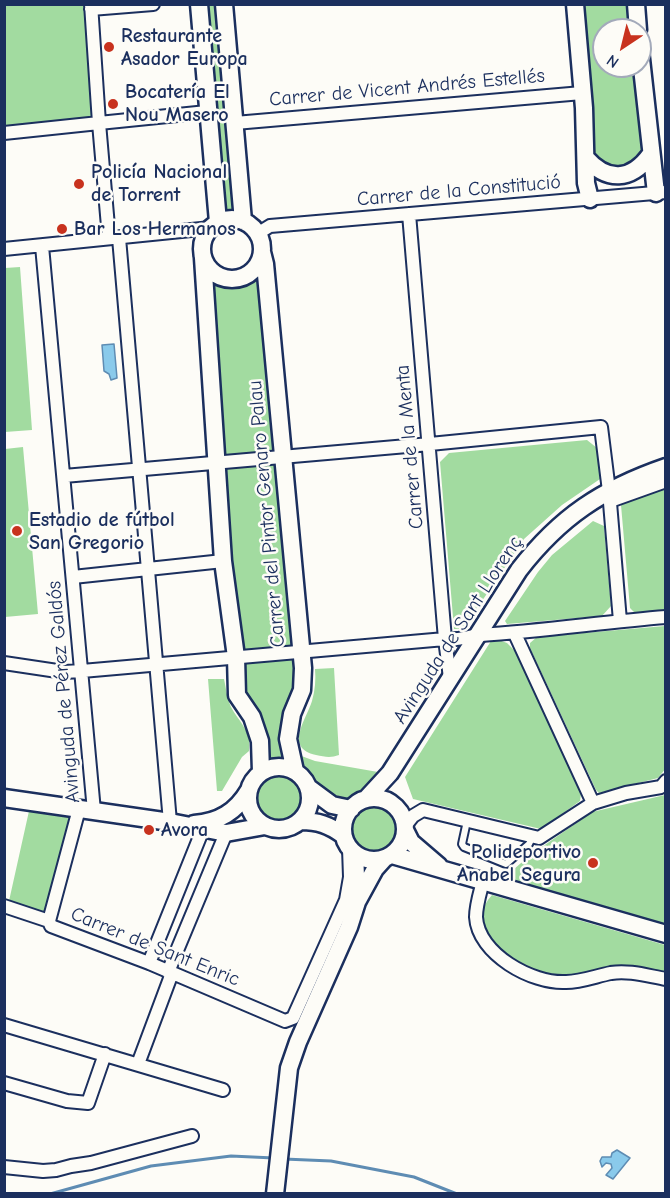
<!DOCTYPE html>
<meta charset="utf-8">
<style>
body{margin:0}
#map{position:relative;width:670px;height:1198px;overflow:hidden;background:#fdfcf7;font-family:"Comic Neue",sans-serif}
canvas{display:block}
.frame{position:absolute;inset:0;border:6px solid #1b2f5e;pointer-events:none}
.north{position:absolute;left:592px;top:18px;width:60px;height:60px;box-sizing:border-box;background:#fdfcf7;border:2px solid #a3aaba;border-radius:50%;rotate:215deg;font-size:16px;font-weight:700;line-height:24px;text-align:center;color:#1b2f5e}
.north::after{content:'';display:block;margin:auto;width:21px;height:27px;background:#c8321e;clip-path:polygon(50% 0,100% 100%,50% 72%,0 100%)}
</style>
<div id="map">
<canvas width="670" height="1198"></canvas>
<div class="frame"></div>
<div class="north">N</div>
</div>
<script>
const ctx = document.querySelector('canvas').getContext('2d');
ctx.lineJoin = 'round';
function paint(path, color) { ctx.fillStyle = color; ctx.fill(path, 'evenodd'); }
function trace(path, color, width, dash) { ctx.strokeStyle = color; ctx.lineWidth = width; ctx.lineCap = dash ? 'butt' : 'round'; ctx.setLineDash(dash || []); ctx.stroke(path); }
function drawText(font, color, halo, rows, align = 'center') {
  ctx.font = font + ' "Comic Neue",sans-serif'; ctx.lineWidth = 5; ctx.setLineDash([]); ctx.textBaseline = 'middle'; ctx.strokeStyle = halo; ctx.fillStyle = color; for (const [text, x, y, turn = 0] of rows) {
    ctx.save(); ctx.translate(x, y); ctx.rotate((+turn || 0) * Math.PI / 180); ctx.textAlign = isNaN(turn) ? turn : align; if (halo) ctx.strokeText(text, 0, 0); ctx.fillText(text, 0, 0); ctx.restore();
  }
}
paint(new Path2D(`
 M 5,5 L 87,5 L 96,121 L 5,130 Z
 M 199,5 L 223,5 L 235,219 L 225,220 Z
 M 582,5 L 628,5 L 631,30 L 604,30 L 604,66 L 634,66 L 638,111 L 642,112 C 643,123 646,139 644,151 C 642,156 638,159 634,161 C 617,174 601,169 591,150 Z
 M 263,266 L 298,676 L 287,761 L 269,762 L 243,693 L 226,478 L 207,270 C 226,288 248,286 263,266 Z
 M 20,267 L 32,430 L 5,432 L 5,268 Z
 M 587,440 L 597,448 L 600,479 L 562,505 L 524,539 L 463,629 L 454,629 L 440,462 L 449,453 Z
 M 23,447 L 38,614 L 5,617 L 5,449 Z
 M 665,489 L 665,610 L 635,613 L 630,608 L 621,505 L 624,502 Z
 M 593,521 L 604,526 L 611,606 L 602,616 L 507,624 L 505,621 L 538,572 L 552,555 Z
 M 665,626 L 666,768 L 658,778 L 599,793 L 596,790 L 530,648 L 530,643 L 537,637 Z
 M 499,640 L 507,643 L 515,651 L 581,794 L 580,801 L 541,829 L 413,799 L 405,777 L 491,641 Z
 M 334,668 L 339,755 C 331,758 325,757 316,755 C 284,748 306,720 312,701 C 315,690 316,680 315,669 Z
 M 208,679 L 224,679 C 226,688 227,698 231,707 C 239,722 252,731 249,751 L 242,757 L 222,791 L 217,791 Z
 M 296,754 L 315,761 L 378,772 L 380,775 C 374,781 368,792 361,796 C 332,814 306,775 296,754 Z
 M258 798a23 23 0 1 1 46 0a23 23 0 1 1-46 0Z
 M 665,795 L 665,926 L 508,879 L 513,870 L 529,856 L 592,812 Z
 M 31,802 L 79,809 L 50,915 L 9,901 Z
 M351 830a24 24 0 1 1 48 0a24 24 0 1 1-48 0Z
 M 492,895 L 665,945 L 665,976 C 643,974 618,969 596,971 C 584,972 571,977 559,977 C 530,978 501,958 487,933 C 479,919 481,907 492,895 Z`), '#a2dba0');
const water = new Path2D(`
 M 114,344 L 117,378 L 111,380 L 109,374 L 104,371 L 102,345 Z
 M 617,1150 L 630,1158 L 613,1179 L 606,1175 L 612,1168 L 611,1164 L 606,1163 L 602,1167 L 600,1161 L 602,1157 L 611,1157 L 612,1153 Z`);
paint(water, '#8acaeb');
trace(water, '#5e8cb3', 1.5);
trace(new Path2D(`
 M 284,1159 L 331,1161 L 414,1177 L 457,1194
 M 50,1194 L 151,1166 L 231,1156 L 274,1158`), '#5e8cb3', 3);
const lane = new Path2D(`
 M 467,821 L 462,844 L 464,847 L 506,864 L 529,844 L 533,836`);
const street = new Path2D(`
 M 91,9 L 153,4
 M 235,123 L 582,93
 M 4,133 L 99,123 L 91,4
 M 409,214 L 445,639 L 450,678
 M 257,234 L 270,226 L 666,192
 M 109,238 L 99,123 L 207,112
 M 119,238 L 170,822
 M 42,246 L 94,811
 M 4,249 L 211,228
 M 64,476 L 430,444 L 601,427 L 609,491 L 620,621
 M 610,501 L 666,481
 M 73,577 L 223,561
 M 515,634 L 593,803
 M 4,663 L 64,672 L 82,671 L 445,639 C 459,641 468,636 481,635 C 543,631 604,622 666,617
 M 405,826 L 413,816 L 423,810 L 539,838 L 593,803 L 626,793 L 661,787 L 666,781
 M 483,881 C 480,893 476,905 476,917 C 478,954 532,984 566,982 C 581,982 596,976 611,973 C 629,970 648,976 666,979
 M 4,906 L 49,921 L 51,926 L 149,963 L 285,1021 L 293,1018 L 346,900 L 350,877 L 349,848
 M 49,921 L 79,809
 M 149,963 L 203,829
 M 168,972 L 226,833
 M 4,1025 L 223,1090
 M 138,1064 L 172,973
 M 4,1083 L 67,1101 L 88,1103 L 105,1054
 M 4,1167 L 43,1171 L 56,1170 L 71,1166 L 91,1163 L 192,1136`);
const secondary = new Path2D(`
 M 199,4 L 218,222
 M 224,4 L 243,221
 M 575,4 L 584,108 L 586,183 L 590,199
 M 636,4 L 638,30
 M 640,50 L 656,193
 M 586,158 C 607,182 631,181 650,155
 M202 249a30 30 0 1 1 60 0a30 30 0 1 1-60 0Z
 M 262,252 L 265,264 L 303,668 L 302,690 L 292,714 L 288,739 L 295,771
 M 203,258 L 223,561 L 236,657 L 237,695 L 252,717 L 260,741 L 261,772
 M248 798a31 31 0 1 1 62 0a31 31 0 1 1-62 0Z
 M 309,788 L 332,805 L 351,809
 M 4,798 L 170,822 L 226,833 L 265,826
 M343 829a31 31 0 1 1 62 0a31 31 0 1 1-62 0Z
 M 366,799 L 390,773 L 519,570 C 560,517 602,489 666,467
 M 301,821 C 318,821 329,825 343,835
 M 194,824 C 219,822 236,812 249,790
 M 405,830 L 411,842 L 439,866
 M 355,854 L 357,898
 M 392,855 L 666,934
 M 275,1194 L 289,1068 L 298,1042 L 349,927 L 357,902 L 375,869 L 384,859`);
trace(lane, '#1b2f5e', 10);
trace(street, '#1b2f5e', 16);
trace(secondary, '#1b2f5e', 21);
trace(lane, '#fdfcf7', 6);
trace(street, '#fdfcf7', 12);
trace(secondary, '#fdfcf7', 16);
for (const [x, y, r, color] of [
 [109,47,6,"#c8321e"],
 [113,104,6,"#c8321e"],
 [79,184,6,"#c8321e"],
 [62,229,6,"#c8321e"],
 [17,531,6,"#c8321e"],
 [149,830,6,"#c8321e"],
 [593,863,6,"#c8321e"]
]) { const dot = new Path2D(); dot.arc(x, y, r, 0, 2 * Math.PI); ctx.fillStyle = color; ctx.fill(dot); trace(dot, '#fdfcf7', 2); }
drawText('bold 20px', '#1b2f5e', '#fdfcf7', [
 ["Restaurante",121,36],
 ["Asador Europa",121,59],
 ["Bocatería El",125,92],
 ["Nou Masero",125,115],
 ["Policía Nacional",91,172],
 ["de Torrent",91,195],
 ["Bar Los Hermanos",74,229],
 ["Estadio de fútbol",29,520],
 ["San Gregorio",29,543],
 ["Avora",161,830],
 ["Polideportivo",581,852,"right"],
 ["Anabel Segura",581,875,"right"]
], 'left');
drawText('20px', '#1b2f5e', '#fdfcf7', [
 ["Carrer de Vicent Andrés Estellés",407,88,-5],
 ["Carrer de la Constitució",459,191,-5],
 ["Carrer de la Menta",410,447,-95],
 ["Carrer del Pintor Genaro Palau",267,514,-95],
 ["Avinguda de Sant Llorenç",458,630,-57],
 ["Avinguda de Pérez Galdós",64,692,-95],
 ["Carrer de Sant Enric",155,947,22]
]);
</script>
